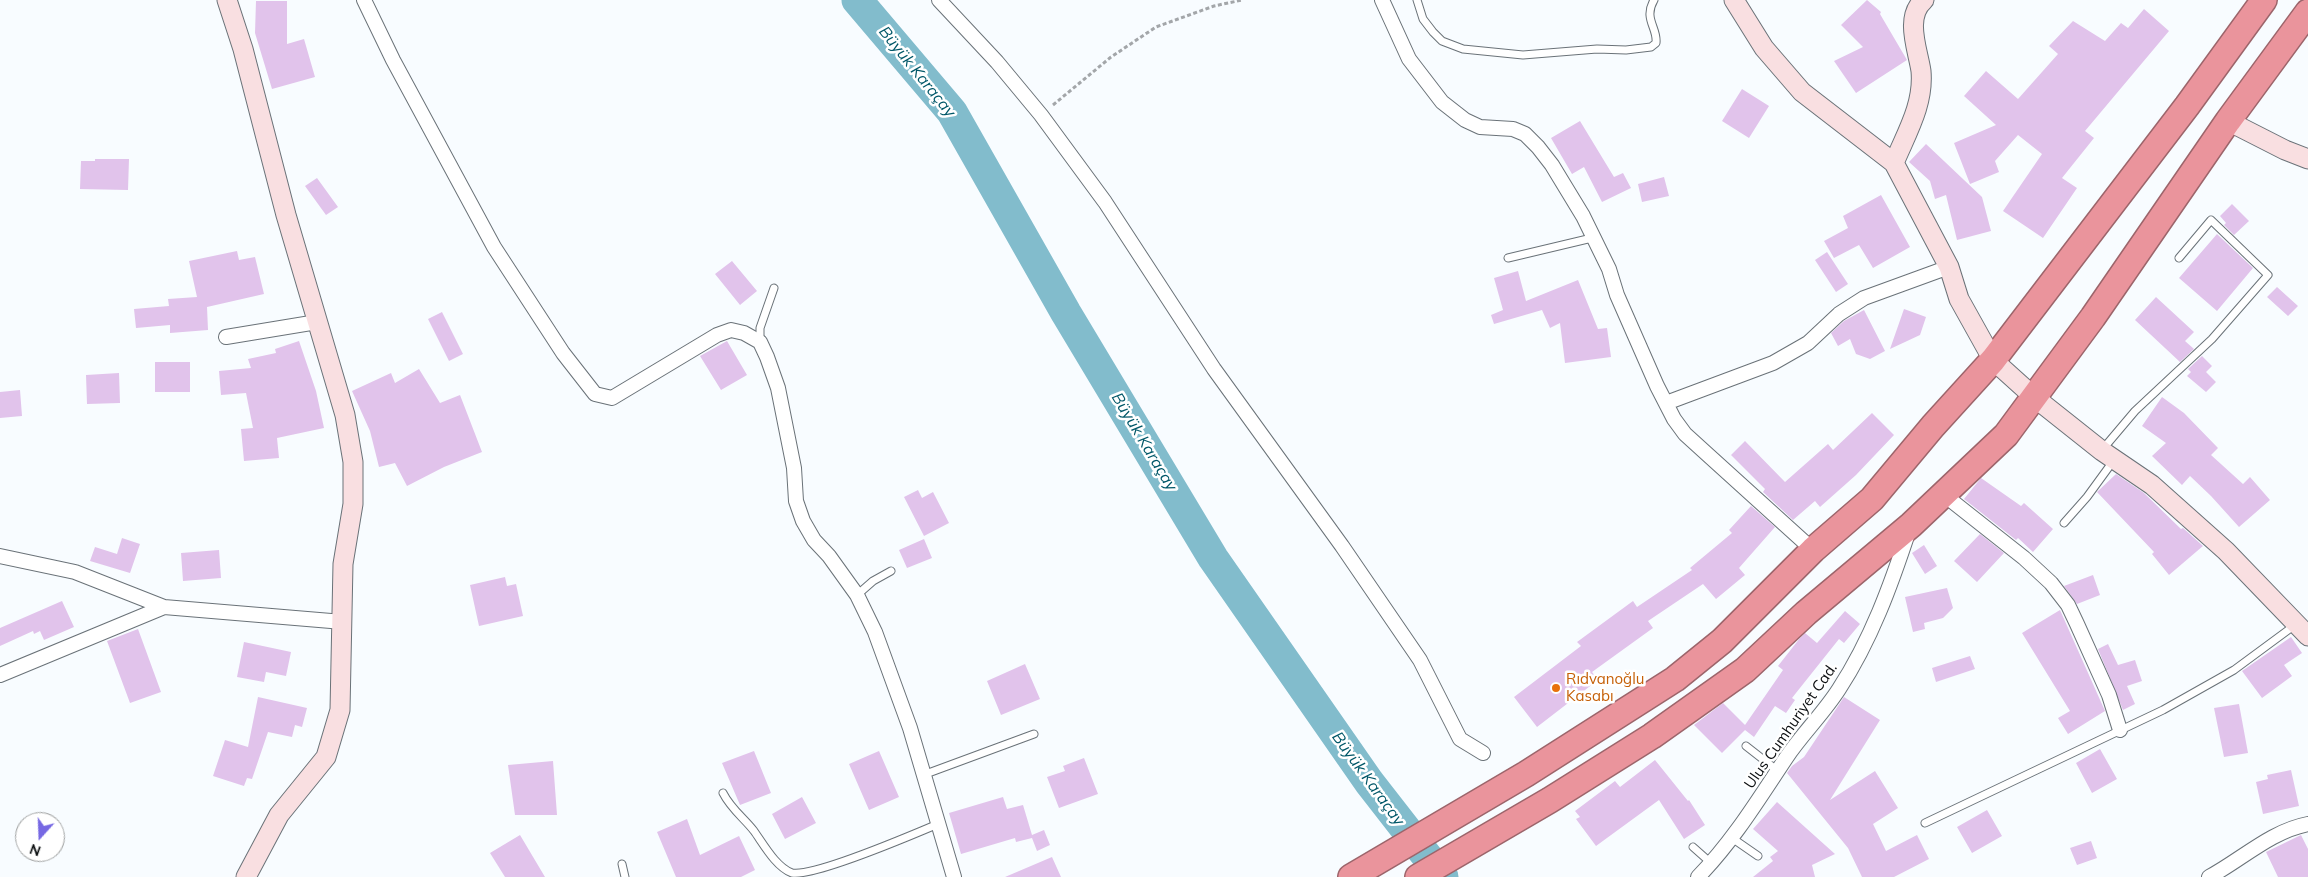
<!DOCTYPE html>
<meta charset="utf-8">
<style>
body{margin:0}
#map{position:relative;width:2308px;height:877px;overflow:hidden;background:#f8fcff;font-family:Mulish,sans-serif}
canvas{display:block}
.north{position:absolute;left:15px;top:812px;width:50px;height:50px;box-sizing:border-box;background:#fff;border:1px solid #9d9f9f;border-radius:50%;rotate:200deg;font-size:14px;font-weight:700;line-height:20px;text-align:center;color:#0b0e10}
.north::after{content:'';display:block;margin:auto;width:18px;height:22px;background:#7668e3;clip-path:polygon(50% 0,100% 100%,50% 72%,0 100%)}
</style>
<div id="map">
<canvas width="2308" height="877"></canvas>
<div class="north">N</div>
</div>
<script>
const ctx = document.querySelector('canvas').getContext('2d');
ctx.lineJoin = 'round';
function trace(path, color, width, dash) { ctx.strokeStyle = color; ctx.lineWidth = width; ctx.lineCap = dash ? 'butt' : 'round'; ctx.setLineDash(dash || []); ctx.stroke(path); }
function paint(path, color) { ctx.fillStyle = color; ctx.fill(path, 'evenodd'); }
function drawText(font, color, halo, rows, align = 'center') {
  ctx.font = font + ' Mulish,sans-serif'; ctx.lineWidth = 5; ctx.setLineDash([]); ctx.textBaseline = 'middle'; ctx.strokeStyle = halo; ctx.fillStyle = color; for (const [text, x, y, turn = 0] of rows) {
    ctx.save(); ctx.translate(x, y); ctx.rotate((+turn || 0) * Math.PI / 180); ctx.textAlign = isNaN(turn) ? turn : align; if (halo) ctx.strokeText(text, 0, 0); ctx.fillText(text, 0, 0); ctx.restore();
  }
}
trace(new Path2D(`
 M 857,0 L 952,112 L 1066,313 L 1213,558 L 1369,782 L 1443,877`), '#82bccc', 31);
paint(new Path2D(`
 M 1867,0 L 1881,12 L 1880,14 L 1907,60 L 1856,93 L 1834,61 L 1863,47 L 1841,25 Z
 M 256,1 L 287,1 L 287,44 L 304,39 L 315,77 L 272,89 L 255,33 Z
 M 2144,9 L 2169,31 L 2085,131 L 2094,138 L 2062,178 L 2077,188 L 2043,238 L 2003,211 L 2042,154 L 2018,135 L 1995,161 L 1999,172 L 1970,184 L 1954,143 L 1996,125 L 1964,96 L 1986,71 L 2018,99 L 2058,54 L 2049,46 L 2073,21 L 2105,41 L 2121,23 L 2128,28 Z
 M 1742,89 L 1769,106 L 1749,138 L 1722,121 Z
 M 1580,121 L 1614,177 L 1623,173 L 1631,188 L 1602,202 L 1584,167 L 1572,174 L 1551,138 Z
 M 1926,144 L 1982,197 L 1991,231 L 1957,240 L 1946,195 L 1935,199 L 1930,181 L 1909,162 Z
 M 95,159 L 129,159 L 128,190 L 80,189 L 81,161 L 95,161 Z
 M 1664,177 L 1669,196 L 1642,202 L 1638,184 Z
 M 317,178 L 338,207 L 326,215 L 305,186 Z
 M 1881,195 L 1910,247 L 1873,268 L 1859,245 L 1834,258 L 1824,241 L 1848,228 L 1843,216 Z
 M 2232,204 L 2249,221 L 2234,235 L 2224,225 L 2226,223 L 2220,216 Z
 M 2217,234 L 2253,268 L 2217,311 L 2179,278 Z
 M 237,251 L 239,260 L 255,257 L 264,294 L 207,307 L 208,330 L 170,333 L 170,325 L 136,328 L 134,309 L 169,306 L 168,299 L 197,297 L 189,261 Z
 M 1827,252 L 1848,284 L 1836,292 L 1815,260 Z
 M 732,261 L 757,291 L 740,305 L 715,274 Z
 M 1518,271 L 1526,301 L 1578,280 L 1598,329 L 1607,328 L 1611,357 L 1565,363 L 1560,323 L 1550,328 L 1542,310 L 1494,324 L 1491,315 L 1503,310 L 1494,278 Z
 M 2277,287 L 2298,306 L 2288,316 L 2267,297 Z
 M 2156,297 L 2194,332 L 2185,341 L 2194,349 L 2180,362 L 2135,320 Z
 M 1904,309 L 1926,317 L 1920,335 L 1890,349 Z
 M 1864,310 L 1885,351 L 1870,359 L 1856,354 L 1850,339 L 1838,346 L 1831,333 L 1844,321 Z
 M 442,312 L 463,354 L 449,361 L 428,319 Z
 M 299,341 L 316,391 L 324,428 L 277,438 L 279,458 L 244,461 L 241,429 L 253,428 L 246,393 L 221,395 L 219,371 L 251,368 L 248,359 L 276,353 L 275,349 Z
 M 727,341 L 747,375 L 721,390 L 700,356 Z
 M 2202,356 L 2212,366 L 2206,372 L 2216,382 L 2206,392 L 2187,376 L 2191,372 L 2188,369 Z
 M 155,362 L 190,362 L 190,392 L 155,392 Z
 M 419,369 L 440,403 L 460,395 L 482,452 L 444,467 L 407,486 L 395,463 L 379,467 L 370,431 L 352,391 L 391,373 L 395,383 Z
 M 119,373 L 120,403 L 87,404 L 86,375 Z
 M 20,390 L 22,416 L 0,418 L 0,392 Z
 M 2162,397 L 2184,413 L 2218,448 L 2211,455 L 2243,484 L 2250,477 L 2270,500 L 2239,527 L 2211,496 L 2190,476 L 2182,485 L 2152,456 L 2166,443 L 2142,426 Z
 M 1872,413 L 1894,435 L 1856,475 L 1820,507 L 1815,501 L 1793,520 L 1763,492 L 1765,489 L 1731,455 L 1745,441 L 1785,482 L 1828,444 L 1833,450 Z
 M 2116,474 L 2144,493 L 2181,529 L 2183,528 L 2203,546 L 2169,575 L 2152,554 L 2154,552 L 2097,492 Z
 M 1981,478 L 2021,506 L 2024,503 L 2053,529 L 2033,552 L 2018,538 L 2016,540 L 1964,499 Z
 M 918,490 L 922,498 L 933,492 L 949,523 L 924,536 L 904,497 Z
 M 1751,506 L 1775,527 L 1739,568 L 1745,575 L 1716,599 L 1703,584 L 1648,621 L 1653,628 L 1592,672 L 1598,680 L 1537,727 L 1514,697 L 1581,646 L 1577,642 L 1633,601 L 1637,607 L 1692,570 L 1690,568 L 1732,533 L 1729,530 Z
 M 1980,534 L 2004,553 L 1977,582 L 1954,561 Z
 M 122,538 L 140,544 L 130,573 L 90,561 L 95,547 L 117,554 Z
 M 924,539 L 932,558 L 907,568 L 899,550 Z
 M 1924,545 L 1937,566 L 1925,574 L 1912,553 Z
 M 219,550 L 221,578 L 183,581 L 181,553 Z
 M 2093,575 L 2100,595 L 2077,604 L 2064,586 Z
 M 505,577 L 507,586 L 516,584 L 523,616 L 479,626 L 470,585 Z
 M 1947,588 L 1953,608 L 1943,618 L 1924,623 L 1925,629 L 1913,632 L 1905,597 Z
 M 62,601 L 74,627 L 44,640 L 40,631 L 34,634 L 33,631 L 0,646 L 0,628 Z
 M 2060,610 L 2105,711 L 2068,734 L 2058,718 L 2070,711 L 2022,633 Z
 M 1845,611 L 1860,624 L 1844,643 L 1839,639 L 1792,698 L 1795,700 L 1786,713 L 1775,706 L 1754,737 L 1745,730 L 1722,753 L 1694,725 L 1723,703 L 1745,725 L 1783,670 L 1778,666 L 1800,638 L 1805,633 L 1817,643 Z
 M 138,629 L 161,692 L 130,703 L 107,641 Z
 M 2291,637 L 2302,653 L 2284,665 L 2292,676 L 2262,698 L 2242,671 Z
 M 244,642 L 291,652 L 286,676 L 266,672 L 264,682 L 237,677 Z
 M 2108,644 L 2118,665 L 2135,660 L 2142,681 L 2127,686 L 2135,704 L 2123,710 L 2098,649 Z
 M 1970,656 L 1975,669 L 1936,682 L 1932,668 Z
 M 1025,664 L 1040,699 L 1001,715 L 987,681 Z
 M 258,697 L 307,708 L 302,727 L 295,725 L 292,737 L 268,732 L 252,779 L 247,778 L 244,786 L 213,776 L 225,740 L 248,747 Z
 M 1844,697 L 1880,720 L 1830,800 L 1875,771 L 1898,808 L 1873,824 L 1886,851 L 1917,835 L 1929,859 L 1894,877 L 1862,877 L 1848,848 L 1787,773 L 1792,766 L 1804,757 Z
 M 2239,704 L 2248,753 L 2224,757 L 2214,708 Z
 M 2100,749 L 2117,779 L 2092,793 L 2076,763 Z
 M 754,751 L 771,793 L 740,805 L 722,763 Z
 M 879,751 L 899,797 L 869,810 L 849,764 Z
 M 1084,758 L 1098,794 L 1059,808 L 1047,777 L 1065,771 L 1063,766 Z
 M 1655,760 L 1688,801 L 1689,800 L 1705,825 L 1684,839 L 1659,800 L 1596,846 L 1576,819 L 1580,817 L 1575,811 L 1615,781 L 1620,787 Z
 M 553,761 L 557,815 L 515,815 L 508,765 Z
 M 2291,770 L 2299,806 L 2263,814 L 2256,782 L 2268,779 L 2267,775 Z
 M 802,797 L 816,823 L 785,839 L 772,814 Z
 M 1003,797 L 1007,809 L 1023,805 L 1032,835 L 1044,830 L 1050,845 L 1037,851 L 1032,838 L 1016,842 L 1015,838 L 961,854 L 949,813 Z
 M 1777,802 L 1835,854 L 1812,865 L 1815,877 L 1753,877 L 1773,861 L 1770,857 L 1778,851 L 1753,829 Z
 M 1987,810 L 2002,836 L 1972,853 L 1957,827 Z
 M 687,819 L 700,855 L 739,836 L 755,870 L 741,877 L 676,877 L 657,832 Z
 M 520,835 L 545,877 L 505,877 L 490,853 Z
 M 2301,835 L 2308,849 L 2308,877 L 2278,877 L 2266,852 Z
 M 2091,841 L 2097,858 L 2077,865 L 2070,848 Z
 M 1052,857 L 1061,877 L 1005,877 Z`), '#e1c3eb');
const lane = new Path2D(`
 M 1417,0 L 1423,19 L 1433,32 L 1442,41 L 1463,49 L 1523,55 L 1597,49 L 1626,50 L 1651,47 L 1656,43 C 1658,28 1643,19 1654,0
 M 1508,258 L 1592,238
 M 760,342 L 760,328 L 774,288
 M 2102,450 L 2135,411 L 2212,339 L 2268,275 L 2211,220 L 2179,258
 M 2064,523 L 2087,497 L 2114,460
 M 857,595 L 873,581 L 891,571
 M 1746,746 L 1778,771
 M 923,775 L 1034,734
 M 723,793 C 731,809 744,818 754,831 C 764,845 776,867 792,873 C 814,877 912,835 938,824
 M 1925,823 L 2163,710 L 2234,670 L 2295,625
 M 1732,838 L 1758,856
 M 1693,847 L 1711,863
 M 622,864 L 625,877`);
const street = new Path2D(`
 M 364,0 L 393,60 L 494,247 L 563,353 L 595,394 L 612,398 L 717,335 L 731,330 L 744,333 L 760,342 L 767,357 L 778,388 L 794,468 L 796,501 L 803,521 L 814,540 L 829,556 L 857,595 L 875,632 L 910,728 L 954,877
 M 939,0 L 997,62 L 1041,115 L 1105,202 L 1214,369 L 1342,546 L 1420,660 L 1460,739 L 1483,753
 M 1382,0 L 1409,59 L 1442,102 L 1465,120 L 1480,127 L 1513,129 L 1525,134 L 1538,147 L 1552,165 L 1583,216 L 1609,269 L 1617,295 L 1657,386 L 1674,419 L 1685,434 L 1707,454 L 1813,550
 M 226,337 L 317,322
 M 1666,403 L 1773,363 L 1808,343 L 1839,314 L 1864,298 L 1949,267
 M 1943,494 L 2024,558 L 2051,583 L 2068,605 L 2077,624 L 2109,695 L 2120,730
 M 0,556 L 75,572 L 164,607 L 343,622
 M 0,675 L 164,607
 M 1698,877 C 1733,841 1758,800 1786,758 C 1802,734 1823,714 1839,689 C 1871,640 1891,585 1909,530
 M 2209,877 C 2241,860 2271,831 2308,824`);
const secondary = new Path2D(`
 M 227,0 L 243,49 L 286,215 L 345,415 L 353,462 L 353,504 L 343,564 L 340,710 L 326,757 L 279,815 L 246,877
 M 1734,0 L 1764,48 L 1802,92 L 1894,163 L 1949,267 L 1959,299 L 1993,360 L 2034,397 L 2102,451 L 2152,485 L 2226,551 L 2308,636
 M 2228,121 L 2285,150 L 2308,159
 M 1894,163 C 1907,132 1924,104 1921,71 C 1918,50 1904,17 1924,0`);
const highway = new Path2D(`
 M 1351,877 L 1526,774 L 1675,679 L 1722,641 L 1813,550 L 1872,499 L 1933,426 L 1993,360 L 2187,106 L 2264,0
 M 1418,877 L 1550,800 L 1652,736 L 1745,670 L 1806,613 L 1911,525 L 2006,435 L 2093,317 L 2228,121 L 2308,12`);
trace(lane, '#6a7278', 9);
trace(street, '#6a7278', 16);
trace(secondary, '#6a7278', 21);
trace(highway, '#9c656b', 28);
trace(new Path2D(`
 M 1053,105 L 1111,57 L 1156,27 L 1214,6 L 1242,0`), '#a3a6a9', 3, [4, 2.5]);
trace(lane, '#fff', 7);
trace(street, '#fff', 14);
trace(secondary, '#f9dfe1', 19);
trace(highway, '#ea949c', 25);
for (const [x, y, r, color] of [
 [1556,688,5,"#e8710a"]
]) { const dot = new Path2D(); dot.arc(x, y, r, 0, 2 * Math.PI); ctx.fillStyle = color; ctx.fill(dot); trace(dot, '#fff', 2); }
drawText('15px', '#c56008', '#fff', [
 ["Rıdvanoğlu",1566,679],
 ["Kasabı",1566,696]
], 'left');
drawText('15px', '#0b0e10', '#fff', [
 ["Ulus Cumhuriyet Cad.",1791,726,-55]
]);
drawText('italic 16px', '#005768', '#fff', [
 ["Büyük Karaçay",917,72,51],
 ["Büyük Karaçay",1144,442,59],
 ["Büyük Karaçay",1368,779,54]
]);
</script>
